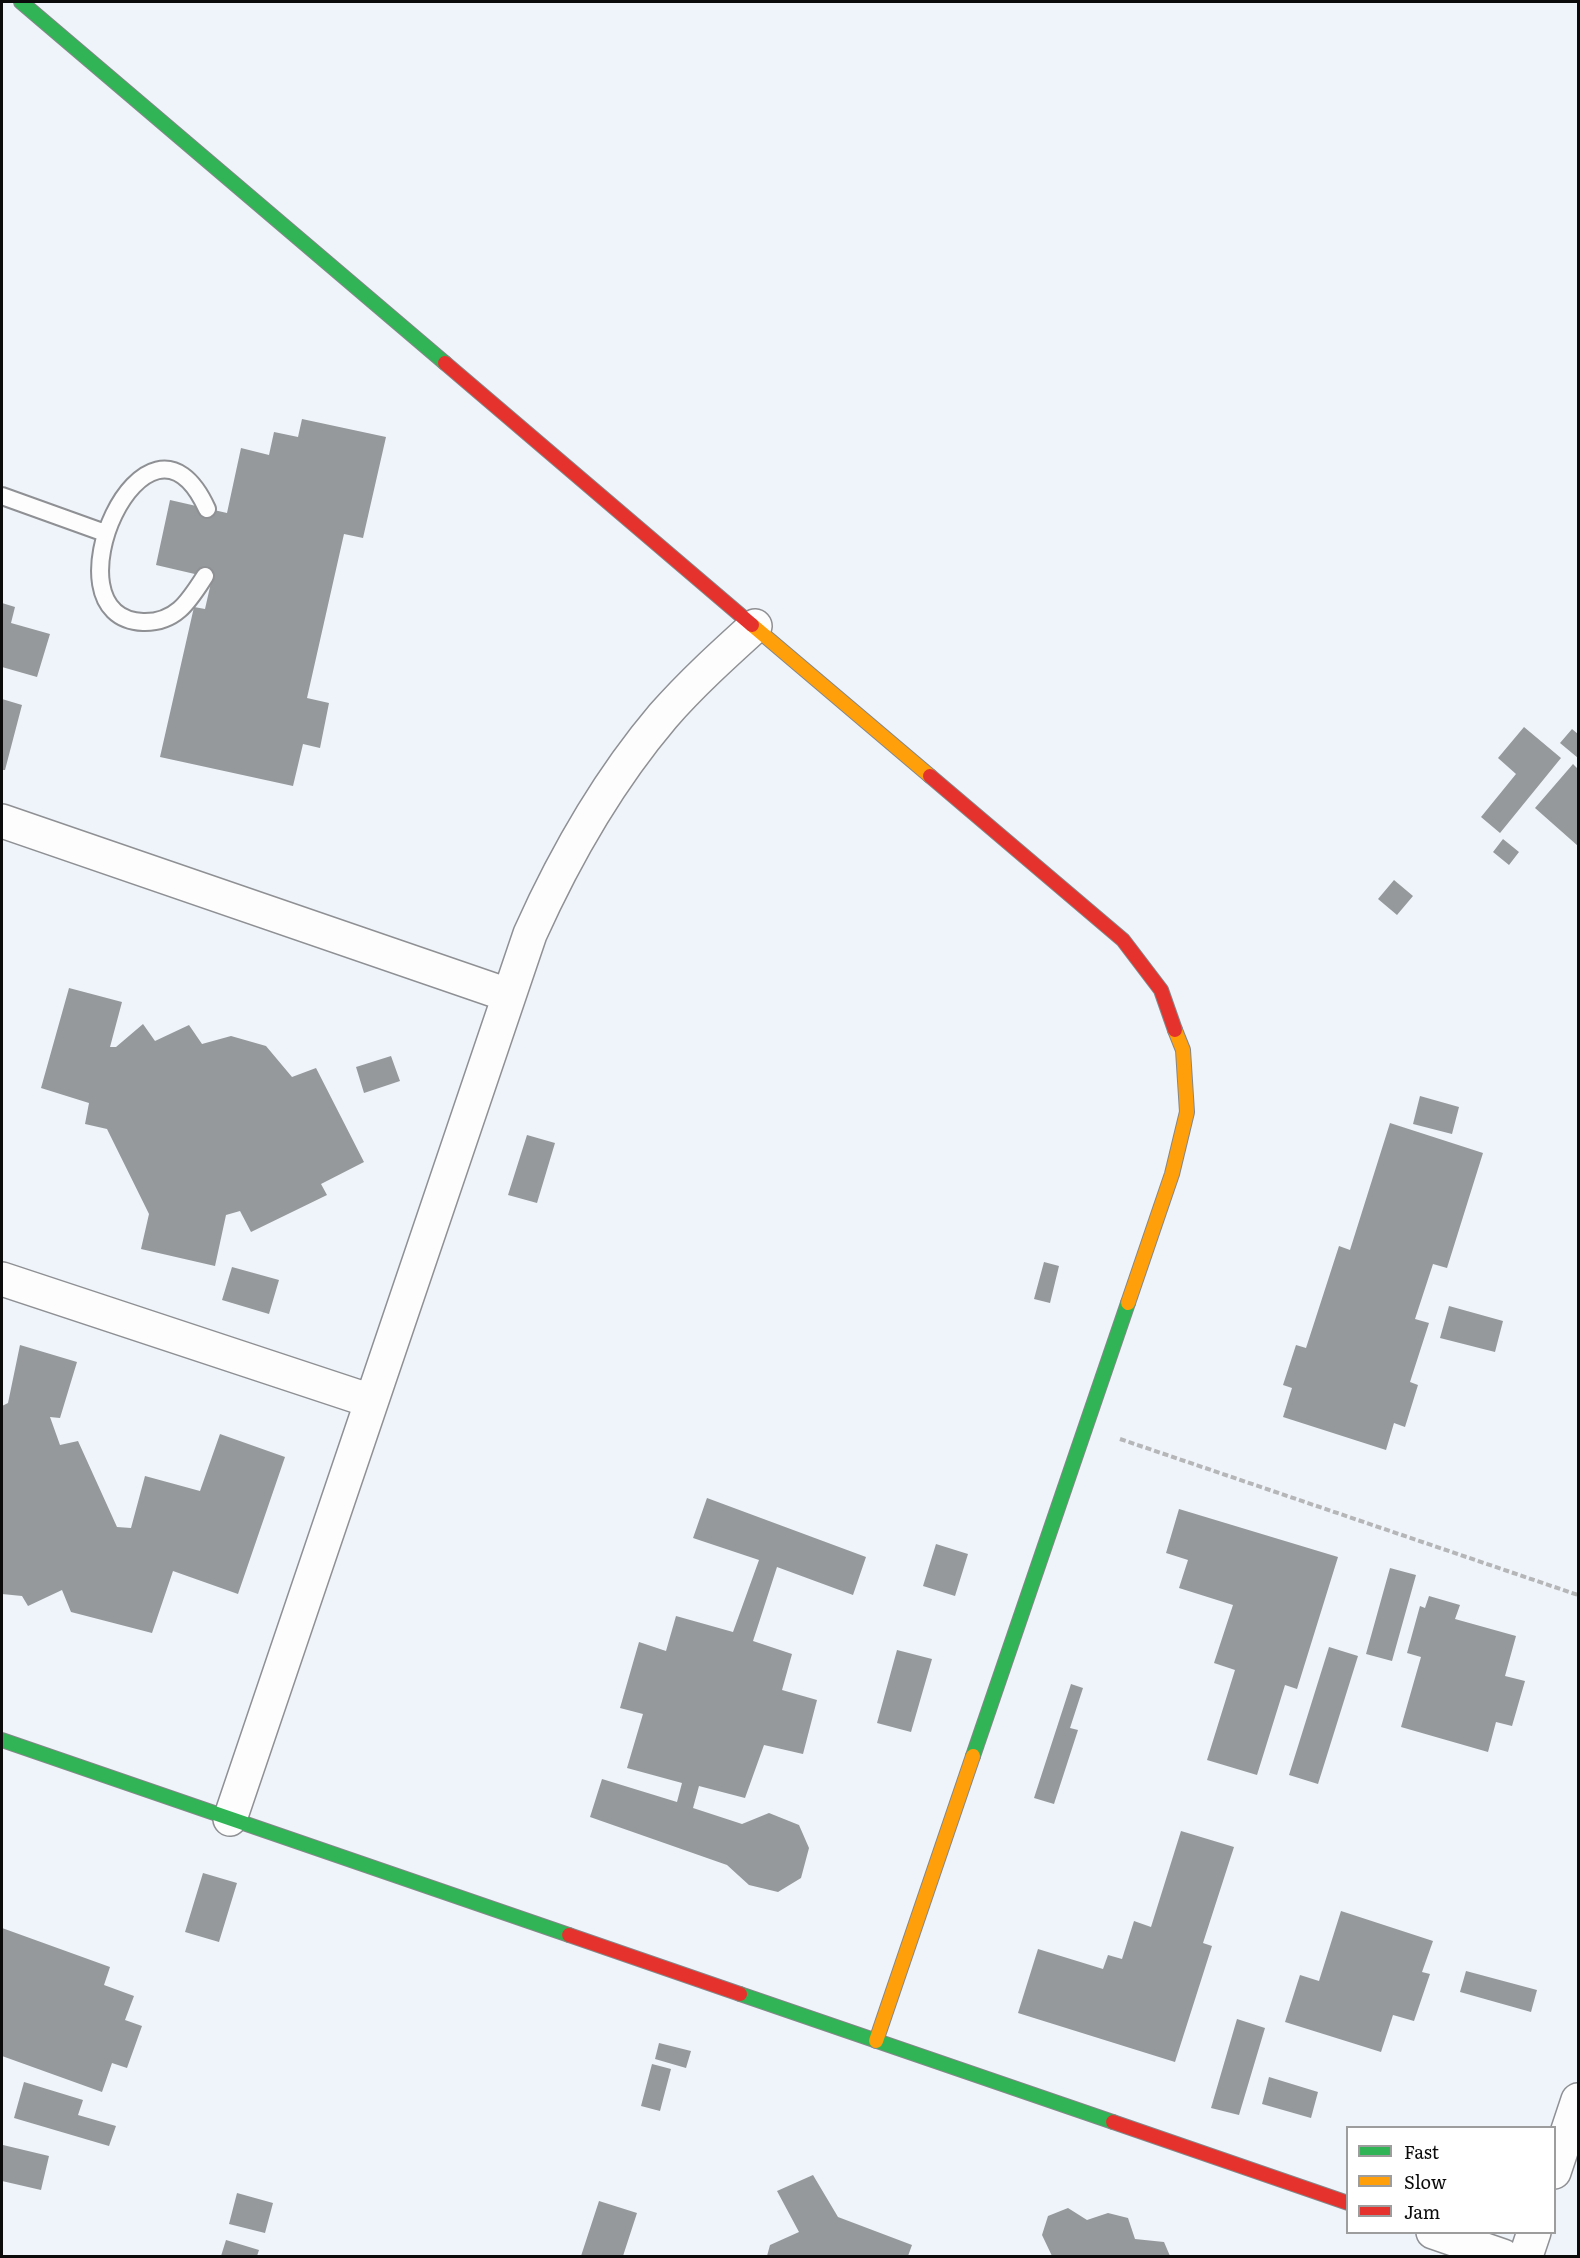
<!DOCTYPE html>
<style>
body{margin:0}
#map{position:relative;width:1580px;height:2258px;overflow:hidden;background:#eff4fa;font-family:Literata,serif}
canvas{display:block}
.frame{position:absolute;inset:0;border:3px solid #0b0b0b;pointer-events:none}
.legend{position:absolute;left:1346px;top:2126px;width:210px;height:108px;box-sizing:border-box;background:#fff;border:2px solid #9d9d9d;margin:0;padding:8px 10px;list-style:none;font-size:18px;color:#0b0b0b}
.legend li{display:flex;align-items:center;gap:12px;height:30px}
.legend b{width:30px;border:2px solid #9d9d9d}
</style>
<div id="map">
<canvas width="1580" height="2258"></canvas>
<div class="frame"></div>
<ul class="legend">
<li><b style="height:8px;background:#30b455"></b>Fast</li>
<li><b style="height:8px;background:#ff9f0a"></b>Slow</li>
<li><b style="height:8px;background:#e5322d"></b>Jam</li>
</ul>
</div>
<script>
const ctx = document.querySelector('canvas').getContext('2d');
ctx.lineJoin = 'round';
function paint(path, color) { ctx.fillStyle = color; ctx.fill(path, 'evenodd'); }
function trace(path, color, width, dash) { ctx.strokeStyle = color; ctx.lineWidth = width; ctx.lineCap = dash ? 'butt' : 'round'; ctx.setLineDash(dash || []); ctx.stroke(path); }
paint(new Path2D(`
 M 302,419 L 386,437 L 363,538 L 344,534 L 307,698 L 329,703 L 320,748 L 303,744 L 293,786 L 160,757 L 194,607 L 205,609 L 212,578 L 156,565 L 170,500 L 227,513 L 241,448 L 269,455 L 274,432 L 298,437 Z
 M 2,603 L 15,607 L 11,623 L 50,634 L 37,677 L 2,667 Z
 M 2,699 L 22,705 L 5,770 L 2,770 Z
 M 1524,727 L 1561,758 L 1500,833 L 1481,817 L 1516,774 L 1498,758 Z
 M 1572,729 L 1578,734 L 1578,758 L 1560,743 Z
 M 1573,764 L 1578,769 L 1578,846 L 1535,808 Z
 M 1503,839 L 1519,852 L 1509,865 L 1493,852 Z
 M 1394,880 L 1413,896 L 1397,915 L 1378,899 Z
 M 69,988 L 122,1002 L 110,1047 L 116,1047 L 143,1024 L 155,1041 L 189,1025 L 202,1044 L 231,1036 L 266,1046 L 292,1077 L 316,1068 L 364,1162 L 321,1184 L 327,1195 L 251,1232 L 240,1211 L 226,1215 L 215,1266 L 141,1249 L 149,1214 L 107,1129 L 85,1124 L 89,1103 L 41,1088 Z
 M 391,1056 L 400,1081 L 364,1093 L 356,1067 Z
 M 1420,1096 L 1459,1107 L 1452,1134 L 1413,1124 Z
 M 1390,1123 L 1483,1153 L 1447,1268 L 1433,1264 L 1415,1319 L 1429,1323 L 1410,1382 L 1418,1385 L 1405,1427 L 1394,1423 L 1386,1450 L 1283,1417 L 1292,1388 L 1283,1385 L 1296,1345 L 1306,1348 L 1339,1246 L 1350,1250 Z
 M 527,1135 L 555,1143 L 537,1203 L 508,1195 Z
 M 1044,1262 L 1059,1266 L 1050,1303 L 1034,1299 Z
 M 232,1267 L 279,1280 L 269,1314 L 222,1300 Z
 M 1449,1306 L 1503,1321 L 1495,1352 L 1440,1338 Z
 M 20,1345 L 77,1362 L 60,1418 L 50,1417 L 60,1445 L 78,1441 L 117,1527 L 131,1528 L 145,1476 L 200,1491 L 220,1434 L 285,1457 L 238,1594 L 173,1571 L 152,1633 L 71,1612 L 62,1590 L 28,1606 L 22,1596 L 2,1594 L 2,1406 L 8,1403 Z
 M 707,1498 L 866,1557 L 853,1595 L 777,1567 L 753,1641 L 792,1654 L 782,1690 L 817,1700 L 803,1754 L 764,1745 L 745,1798 L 699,1786 L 693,1808 L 742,1824 L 769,1813 L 799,1825 L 809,1848 L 801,1878 L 778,1892 L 749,1885 L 727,1865 L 590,1817 L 602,1779 L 677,1802 L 682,1783 L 627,1768 L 643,1714 L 620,1708 L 639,1642 L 666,1651 L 676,1616 L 733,1632 L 759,1560 L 693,1538 Z
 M 1179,1509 L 1338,1557 L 1297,1689 L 1285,1685 L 1257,1775 L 1207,1760 L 1235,1670 L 1214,1663 L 1233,1605 L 1179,1588 L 1188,1560 L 1166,1553 Z
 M 936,1544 L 968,1554 L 955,1596 L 923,1586 Z
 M 1390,1568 L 1416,1575 L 1392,1661 L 1366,1654 Z
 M 1429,1596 L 1460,1605 L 1455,1619 L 1516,1636 L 1505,1676 L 1525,1681 L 1512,1726 L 1496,1722 L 1488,1752 L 1401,1727 L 1421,1657 L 1407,1653 L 1420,1606 L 1425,1608 Z
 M 1329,1647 L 1358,1656 L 1318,1784 L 1289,1775 Z
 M 897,1650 L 932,1659 L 911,1732 L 877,1723 Z
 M 1071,1684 L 1083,1688 L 1070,1728 L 1078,1730 L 1054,1804 L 1034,1798 Z
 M 1181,1831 L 1234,1847 L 1203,1943 L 1212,1946 L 1175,2062 L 1018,2013 L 1038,1949 L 1103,1969 L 1108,1955 L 1122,1959 L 1134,1921 L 1151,1927 Z
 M 203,1873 L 237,1883 L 219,1942 L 185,1932 Z
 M 1341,1911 L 1433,1941 L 1422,1972 L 1430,1974 L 1414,2021 L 1393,2015 L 1381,2052 L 1285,2022 L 1300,1975 L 1319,1981 Z
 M 2,1928 L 110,1967 L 104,1985 L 134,1996 L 125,2020 L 142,2026 L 127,2068 L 112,2063 L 102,2092 L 2,2056 Z
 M 1466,1971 L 1537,1990 L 1531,2012 L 1460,1992 Z
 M 1237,2019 L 1265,2028 L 1239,2115 L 1211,2108 Z
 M 659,2043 L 691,2051 L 686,2068 L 655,2059 Z
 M 652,2064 L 671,2069 L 660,2111 L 641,2106 Z
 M 1269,2077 L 1318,2092 L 1311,2118 L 1262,2104 Z
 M 24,2082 L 83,2100 L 78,2115 L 116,2126 L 109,2146 L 14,2118 Z
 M 3,2145 L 49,2156 L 41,2190 L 2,2181 Z
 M 813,2175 L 838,2217 L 912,2245 L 908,2256 L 767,2256 L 770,2245 L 799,2232 L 777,2191 Z
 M 237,2193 L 273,2203 L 265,2233 L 229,2224 Z
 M 599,2201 L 637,2213 L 623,2256 L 581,2256 Z
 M 1068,2208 L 1087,2220 L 1108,2213 L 1128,2218 L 1135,2239 L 1164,2242 L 1170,2256 L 1052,2256 L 1042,2235 L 1048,2216 Z
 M 226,2240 L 259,2250 L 257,2256 L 221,2256 Z`), '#95999c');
const lane = new Path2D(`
 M 2,496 L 105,533
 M 205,576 C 189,601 176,623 143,622 C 40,618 147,377 207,509`);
const street = new Path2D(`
 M 2,821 L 508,995
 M 2,1279 L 371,1401
 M 230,1819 L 530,934 C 565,856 607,782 663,716 C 691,684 723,655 755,626
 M 1554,2172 L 1578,2100
 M 1433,2232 L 1503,2256
 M 1526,2256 L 1534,2232`);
const fast = new Path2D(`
 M 21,2 L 445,363
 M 2,1740 L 569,1935
 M 973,1756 L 1128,1303
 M 740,1994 L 1113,2122`);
const slow = new Path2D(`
 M 752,625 L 930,776
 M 1128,1303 L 1172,1174 L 1187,1112 L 1183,1050 L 1175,1030
 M 876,2041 L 973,1756`);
const jam = new Path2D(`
 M 445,363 L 752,625
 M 930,776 L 1123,940 L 1161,990 L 1175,1030
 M 569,1935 L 740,1994
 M 1113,2122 L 1348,2203`);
trace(lane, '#8e9093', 20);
trace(street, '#8e9093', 36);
trace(fast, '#848789', 16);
trace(slow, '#848789', 16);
trace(jam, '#848789', 16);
trace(new Path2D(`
 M 1120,1439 L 1578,1595`), '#b5b6b7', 4, [6, 3]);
trace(lane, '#fdfdfe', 16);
trace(street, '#fdfdfe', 33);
trace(fast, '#30b455', 14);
trace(slow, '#ff9f0a', 14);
trace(jam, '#e5322d', 14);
</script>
